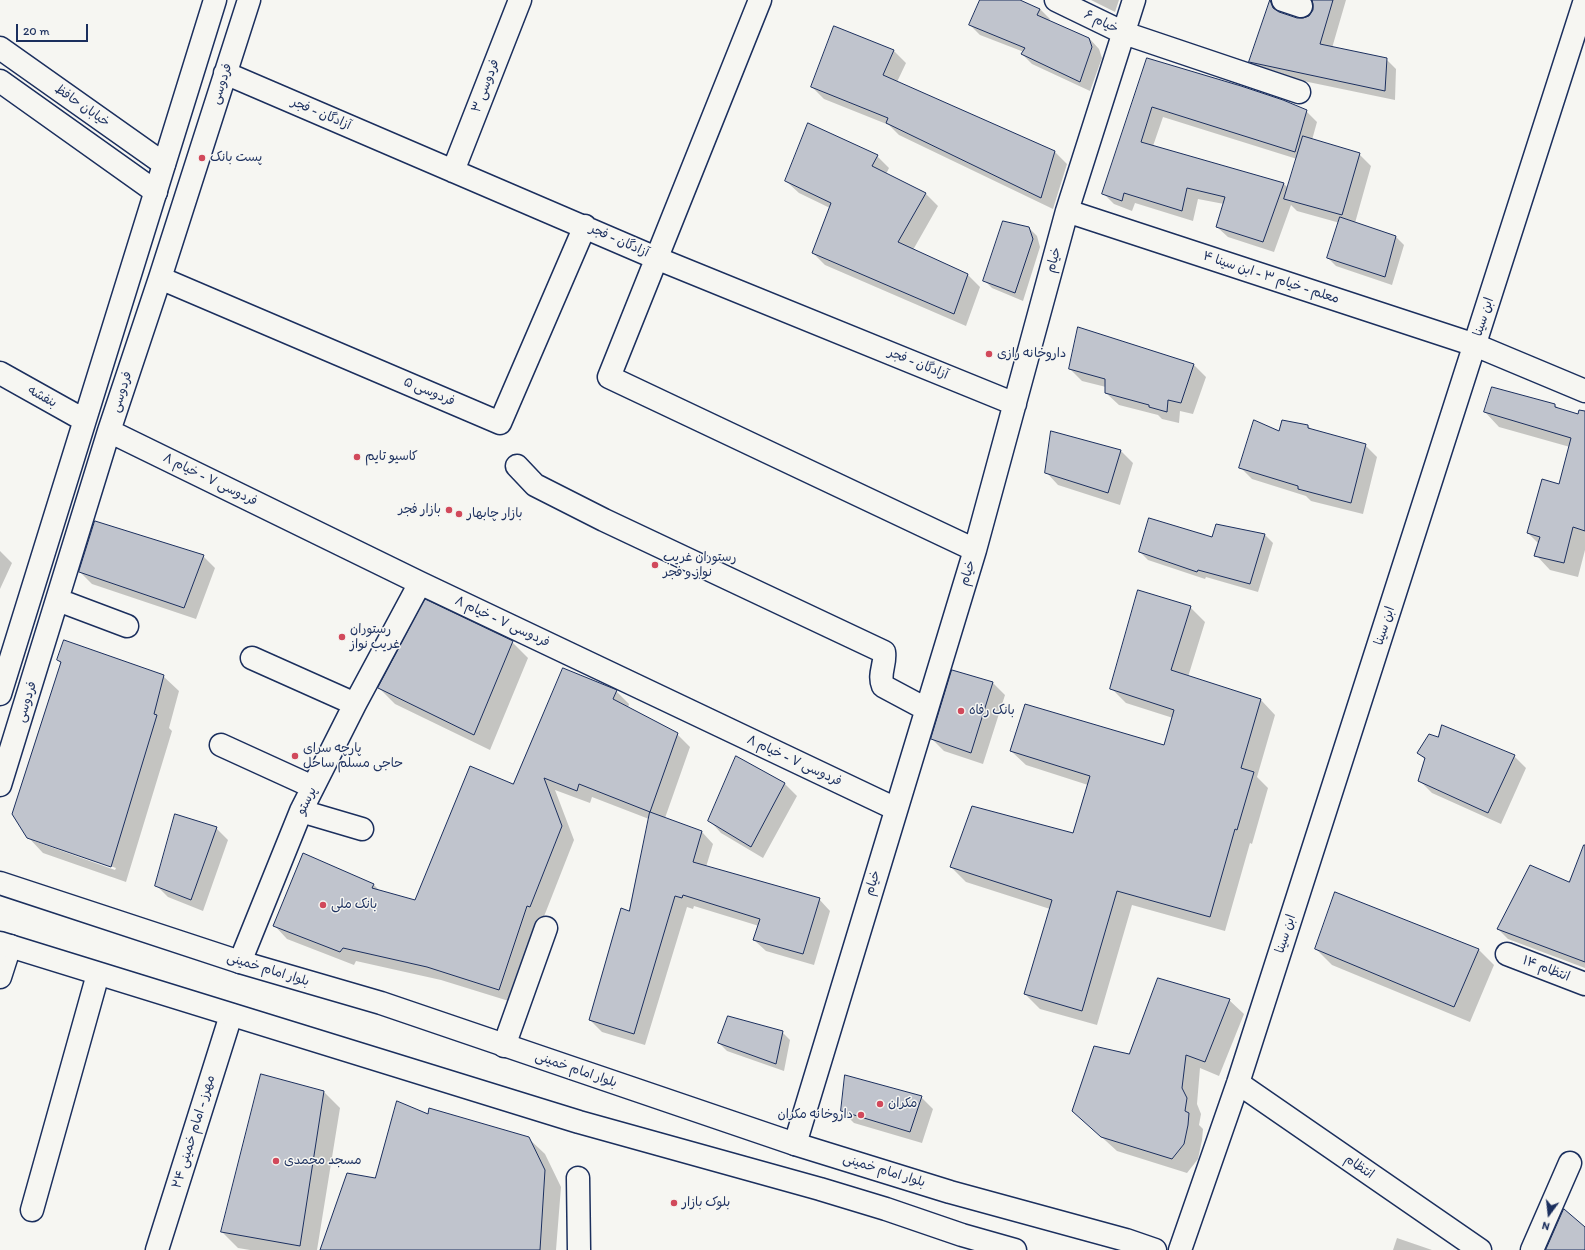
<!DOCTYPE html>
<meta charset="utf-8">
<style>
body{margin:0}
#map{position:relative;width:1585px;height:1250px;overflow:hidden;background:#f6f6f2;font-family:Itim,sans-serif}
canvas{display:block}
.north{position:absolute;left:1529px;top:1194px;width:40px;height:40px;-webkit-text-stroke:3px #f6f6f2;paint-order:stroke;rotate:195deg;font-size:11px;font-weight:700;line-height:16px;text-align:center;color:#1b2f5e}
.north::after{content:'';display:block;margin:auto;width:14px;height:18px;background:#1b2f5e;clip-path:polygon(50% 0,100% 100%,50% 72%,0 100%)}
.scale{position:absolute;left:16px;top:24px;width:72px;height:18px;box-sizing:border-box;border:2px solid #1b2f5e;border-top:0;padding-left:5px;font-size:12px;line-height:14px;white-space:nowrap;color:#1b2f5e;-webkit-text-stroke:3px #f6f6f2;paint-order:stroke}
</style>
<div id="map">
<canvas width="1585" height="1250"></canvas>
<div class="north">N</div>
<div class="scale">20 m</div>
</div>
<script>
const ctx = document.querySelector('canvas').getContext('2d');
ctx.lineJoin = 'round';
function paint(path, color) { ctx.fillStyle = color; ctx.fill(path, 'evenodd'); }
function trace(path, color, width, dash) { ctx.strokeStyle = color; ctx.lineWidth = width; ctx.lineCap = dash ? 'butt' : 'round'; ctx.setLineDash(dash || []); ctx.stroke(path); }
function drawText(font, color, halo, rows, align = 'center') {
  ctx.font = font + ' Itim,"Playpen Sans Arabic",sans-serif'; ctx.lineWidth = 3; ctx.setLineDash([]); ctx.textBaseline = 'middle'; ctx.strokeStyle = halo; ctx.fillStyle = color; for (const [text, x, y, turn = 0] of rows) {
    ctx.save(); ctx.translate(x, y); ctx.rotate((+turn || 0) * Math.PI / 180); ctx.textAlign = isNaN(turn) ? turn : align; if (halo) ctx.strokeText(text, 0, 0); ctx.fillText(text, 0, 0); ctx.restore();
  }
}
paint(new Path2D(`
 M 981,0 L 1018,0 L 1040,9 L 1050,19 L 1049,21 L 1089,38 L 1099,49 L 1102,58 L 1090,91 L 1032,64 L 1022,54 L 1024,52 L 980,35 L 970,25 Z
 M 1091,0 L 1119,0 L 1115,12 Z
 M 1307,0 L 1346,0 L 1332,48 L 1386,59 L 1396,69 L 1395,100 L 1260,72 L 1250,62 L 1270,2 L 1280,13 L 1297,19 L 1304,19 L 1310,16 L 1314,10 L 1314,4 Z
 M 834,27 L 894,51 L 906,63 L 897,82 L 1055,152 L 1067,164 L 1053,209 L 899,135 L 889,125 L 824,99 L 812,87 Z
 M 1148,59 L 1306,111 L 1317,122 L 1312,140 L 1359,154 L 1371,166 L 1355,223 L 1396,237 L 1404,245 L 1392,285 L 1336,266 L 1328,258 L 1340,223 L 1297,211 L 1291,205 L 1274,252 L 1228,237 L 1217,227 L 1224,204 L 1198,199 L 1193,221 L 1135,203 L 1132,211 L 1114,204 L 1103,193 ZM 1163,117 L 1297,159 L 1288,188 L 1284,184 L 1153,146 Z
 M 877,156 L 889,168 L 886,174 L 926,194 L 938,206 L 913,250 L 968,275 L 980,287 L 966,326 L 825,265 L 813,253 L 830,208 L 799,193 L 786,181 Z
 M 1029,228 L 1037,236 L 1040,247 L 1023,301 L 992,288 L 984,280 Z
 M 1194,365 L 1206,377 L 1193,414 L 1180,411 L 1179,423 L 1162,419 L 1158,415 L 1119,405 L 1106,393 L 1106,387 L 1082,381 L 1070,369 Z
 M 1555,405 L 1559,409 L 1585,417 L 1585,550 L 1578,577 L 1550,570 L 1536,555 L 1539,544 L 1528,533 L 1559,485 L 1570,447 L 1499,427 L 1485,412 Z
 M 1308,426 L 1312,430 L 1365,445 L 1377,457 L 1363,514 L 1311,501 L 1306,496 L 1252,479 L 1240,467 L 1279,433 Z
 M 1052,432 L 1121,451 L 1133,463 L 1120,505 L 1058,485 L 1046,472 Z
 M 1217,525 L 1265,535 L 1273,543 L 1258,592 L 1206,577 L 1205,579 L 1148,560 L 1140,552 L 1212,538 Z
 M 0,551 L 12,563 L 0,589 Z
 M 203,556 L 215,568 L 196,619 L 92,584 L 80,572 Z
 M 1190,607 L 1205,622 L 1188,677 L 1261,700 L 1275,715 L 1257,777 L 1268,788 L 1252,844 L 1250,843 L 1225,931 L 1132,905 L 1097,1025 L 1040,1009 L 1025,994 L 1050,909 L 966,882 L 951,867 L 1073,834 L 1088,785 L 1026,765 L 1011,751 L 1165,747 L 1173,718 L 1126,703 L 1111,688 Z
 M 512,642 L 528,658 L 490,750 L 395,704 L 379,688 Z
 M 58,660 L 163,676 L 179,691 L 169,728 L 172,731 L 126,882 L 43,853 L 28,837 L 62,664 ZM 34,839 L 116,868 L 115,870 L 34,841 Z
 M 952,672 L 993,683 L 1005,695 L 983,764 L 944,751 L 932,739 Z
 M 616,691 L 629,704 L 628,708 L 677,734 L 690,747 L 665,818 L 702,832 L 713,844 L 706,867 L 819,899 L 830,911 L 814,965 L 766,951 L 754,940 L 759,926 L 694,906 L 693,909 L 687,907 L 645,1045 L 602,1032 L 590,1020 L 630,912 L 649,819 L 592,797 L 590,803 L 555,790 L 574,840 L 543,919 L 540,918 L 512,1002 L 441,980 L 356,961 L 354,965 L 287,939 L 274,925 L 373,884 L 380,891 L 416,901 L 513,786 Z
 M 1419,753 L 1514,756 L 1526,768 L 1501,824 L 1432,793 L 1419,780 L 1425,760 Z
 M 736,758 L 785,784 L 797,796 L 763,858 L 721,833 L 709,820 Z
 M 216,828 L 228,840 L 203,911 L 168,897 L 156,885 Z
 M 1585,857 L 1585,968 L 1508,939 L 1498,929 L 1570,883 Z
 M 1316,949 L 1478,949 L 1494,965 L 1470,1022 L 1332,965 Z
 M 1229,1000 L 1244,1014 L 1219,1076 L 1200,1068 L 1197,1104 L 1201,1114 L 1199,1125 L 1203,1129 L 1202,1140 L 1198,1159 L 1187,1173 L 1117,1151 L 1073,1111 L 1130,1055 Z
 M 782,1032 L 790,1040 L 784,1071 L 727,1051 L 719,1043 Z
 M 262,1075 L 324,1092 L 340,1108 L 317,1250 L 250,1250 L 238,1248 L 222,1232 Z
 M 921,1097 L 933,1109 L 922,1143 L 854,1123 L 842,1111 Z
 M 428,1115 L 528,1138 L 545,1154 L 561,1187 L 556,1250 L 322,1250 L 375,1179 Z
 M 1397,1238 L 1432,1250 L 1393,1250 Z`), '#0003');
const building = new Path2D(`
 M 980,0 L 1020,0 L 1040,9 L 1037,15 L 1089,38 L 1092,47 L 1080,82 L 1021,54 L 1025,48 L 969,25 Z
 M 1270,0 L 1273,8 L 1279,12 L 1297,18 L 1303,18 L 1309,16 L 1313,10 L 1313,4 L 1312,0 L 1333,0 L 1320,44 L 1387,58 L 1385,91 L 1249,62 Z
 M 834,26 L 894,50 L 883,75 L 1055,151 L 1041,198 L 886,123 L 888,118 L 811,87 Z
 M 1147,58 L 1241,86 L 1283,100 L 1307,110 L 1295,152 L 1152,107 L 1141,142 L 1284,183 L 1263,242 L 1216,227 L 1225,197 L 1187,188 L 1182,211 L 1124,193 L 1122,201 L 1102,194 Z
 M 808,123 L 878,155 L 872,166 L 926,193 L 898,242 L 968,274 L 954,314 L 812,253 L 831,203 L 785,181 Z
 M 1303,136 L 1360,153 L 1342,215 L 1284,199 Z
 M 1340,217 L 1396,236 L 1385,277 L 1327,258 Z
 M 1003,221 L 1029,227 L 1033,239 L 1015,293 L 983,281 Z
 M 1078,327 L 1194,364 L 1181,403 L 1168,400 L 1167,412 L 1149,407 L 1149,405 L 1105,393 L 1105,379 L 1069,369 Z
 M 1492,387 L 1555,404 L 1555,407 L 1578,414 L 1579,410 L 1585,411 L 1585,531 L 1573,527 L 1564,563 L 1534,556 L 1540,537 L 1527,533 L 1542,479 L 1559,484 L 1571,438 L 1484,412 Z
 M 1254,420 L 1279,431 L 1282,420 L 1308,425 L 1308,428 L 1366,444 L 1351,503 L 1298,489 L 1298,486 L 1239,468 Z
 M 1051,431 L 1121,450 L 1108,493 L 1045,473 Z
 M 1149,518 L 1212,537 L 1216,524 L 1265,534 L 1250,584 L 1198,570 L 1197,572 L 1139,552 Z
 M 95,521 L 204,555 L 184,608 L 79,572 Z
 M 1138,590 L 1191,606 L 1171,670 L 1261,699 L 1241,768 L 1254,772 L 1237,830 L 1235,829 L 1210,917 L 1117,891 L 1082,1011 L 1024,994 L 1052,900 L 950,867 L 972,806 L 1073,833 L 1090,776 L 1010,751 L 1025,704 L 1164,745 L 1174,710 L 1110,689 Z
 M 425,599 L 513,641 L 474,735 L 378,688 Z
 M 64,640 L 164,675 L 154,714 L 157,715 L 111,867 L 27,838 L 12,814 L 61,662 L 57,660 Z
 M 563,668 L 617,690 L 613,699 L 678,733 L 650,812 L 579,784 L 577,791 L 544,778 L 562,826 L 530,907 L 527,906 L 499,990 L 427,967 L 343,948 L 340,952 L 273,926 L 303,853 L 374,884 L 372,888 L 415,900 L 470,766 L 513,784 Z
 M 952,670 L 993,682 L 971,753 L 931,739 Z
 M 1442,725 L 1515,755 L 1488,813 L 1418,781 L 1425,758 L 1417,753 L 1429,734 L 1438,737 Z
 M 736,756 L 785,783 L 751,847 L 708,821 Z
 M 650,812 L 702,831 L 693,862 L 820,898 L 803,954 L 753,940 L 760,919 L 683,895 L 682,898 L 675,896 L 634,1034 L 589,1020 L 621,908 L 629,911 Z
 M 175,814 L 217,827 L 191,900 L 155,886 Z
 M 1584,845 L 1585,845 L 1585,962 L 1497,929 L 1530,865 L 1569,882 Z
 M 1335,892 L 1479,949 L 1454,1007 L 1315,949 Z
 M 1158,978 L 1230,999 L 1205,1062 L 1186,1055 L 1182,1088 L 1187,1098 L 1185,1111 L 1189,1113 L 1188,1125 L 1184,1144 L 1172,1159 L 1101,1137 L 1072,1111 L 1094,1046 L 1129,1054 Z
 M 728,1016 L 783,1031 L 776,1064 L 718,1043 Z
 M 261,1074 L 324,1091 L 300,1246 L 221,1232 Z
 M 845,1075 L 922,1096 L 910,1132 L 841,1111 Z
 M 397,1101 L 428,1114 L 429,1108 L 529,1137 L 545,1170 L 540,1250 L 320,1250 L 347,1173 L 375,1178 Z
 M 1564,1209 L 1585,1227 L 1585,1250 L 1546,1250 Z`);
paint(building, '#c0c4cd');
trace(building, '#1b2f5e', 1);
const minor = new Path2D(`
 M 760,0 L 609,377 L 975,550
 M 1056,0 L 1124,33 L 1299,92
 M 1283,0 L 1301,6
 M 225,73 L 656,258 L 1015,404
 M 453,171 L 520,0
 M 1067,211 L 1475,345 L 1585,391
 M 160,278 L 500,423 L 585,226
 M 0,373 L 84,420
 M 109,431 L 420,583 L 896,809
 M 517,466 L 535,485 L 604,520 L 884,652 C 886,664 878,674 883,686 L 926,709
 M 58,600 L 127,626
 M 252,658 L 355,704
 M 0,694 L 215,0
 M 221,745 L 313,787
 M 0,785 L 109,431 L 160,278 L 249,0
 M 301,811 L 362,829
 M 1507,954 L 1585,984
 M 240,962 L 301,811 L 355,704 L 420,583
 M 0,977 L 10,946
 M 504,1046 L 546,928
 M 1238,1083 L 1480,1250
 M 795,1144 L 975,550 L 1067,211 L 1134,0
 M 578,1178 L 579,1250
 M 32,1210 L 98,974
 M 157,1250 L 231,1015
 M 1180,1250 L 1238,1083 L 1585,0
 M 1532,1250 L 1570,1163`);
const major = new Path2D(`
 M 0,48 L 164,164
 M 0,81 L 156,192
 M 0,883 L 240,962 L 381,1003 L 795,1144 L 950,1192 L 1126,1240 L 1155,1250
 M 0,943 L 579,1122 L 820,1189 L 886,1209 L 962,1235 L 1015,1250`);
trace(minor, '#1b2f5e', 25);
trace(major, '#1b2f5e', 25);
trace(minor, '#f6f6f2', 22);
trace(major, '#f6f6f2', 22);
for (const [x, y, r, color] of [
 [202,158,4,"#d1495b"],
 [989,354,4,"#d1495b"],
 [357,457,4,"#d1495b"],
 [449,510,4,"#d1495b"],
 [459,514,4,"#d1495b"],
 [655,565,4,"#d1495b"],
 [342,637,4,"#d1495b"],
 [961,711,4,"#d1495b"],
 [295,756,4,"#d1495b"],
 [323,905,4,"#d1495b"],
 [880,1104,4,"#d1495b"],
 [861,1115,4,"#d1495b"],
 [276,1161,4,"#d1495b"],
 [674,1203,4,"#d1495b"]
]) { const dot = new Path2D(); dot.arc(x, y, r, 0, 2 * Math.PI); ctx.fillStyle = color; ctx.fill(dot); trace(dot, '#f6f6f2', 1.5); }
drawText('13px', '#1b2f5e', '#f6f6f2', [
 ["خیام ۶",1101,22,26],
 ["فردوسی",222,84,-72],
 ["فردوسی ۳",486,86,-69],
 ["خیابان حافظ",82,106,35],
 ["آزادگان - فجر",321,114,23],
 ["آزادگان - فجر",619,241,24],
 ["خیام",1054,260,-75],
 ["معلم - خیام ۳ - ابن سینا ۴",1271,278,18],
 ["ابن سینا",1484,317,-72],
 ["آزادگان - فجر",918,364,22],
 ["فردوسی",122,392,-72],
 ["فردوسی ۵",429,392,23],
 ["بنفشه",42,397,29],
 ["فردوسی ۷ - خیام ۸",210,480,26],
 ["خیام",968,573,-73],
 ["فردوسی ۷ - خیام ۸",502,622,25],
 ["ابن سینا",1385,626,-72],
 ["فردوسی",27,702,-73],
 ["فردوسی ۷ - خیام ۸",794,761,25],
 ["پرستو",307,801,-64],
 ["خیام",873,883,-73],
 ["ابن سینا",1286,934,-72],
 ["انتظام ۱۴",1546,969,21],
 ["بلوار امام خمینی",268,970,17],
 ["بلوار امام خمینی",576,1070,19],
 ["مهرز - امام خمینی ۲۴",194,1132,-73],
 ["انتظام",1359,1167,35],
 ["بلوار امام خمینی",884,1171,17]
]);
drawText('13px', '#1b2f5e', '#f6f6f2', [
 ["پست بانک",210,158],
 ["داروخانه رازی",997,354],
 ["کاسیو تایم",365,457],
 ["بازار فجر",441,510,"right"],
 ["بازار چابهار",467,514],
 ["رستوران غریب",663,558],
 ["نواز و فجر",663,573],
 ["رستوران",350,630],
 ["غریب نواز",350,645],
 ["بانک رفاه",969,711],
 ["پارچه سرای",303,749],
 ["حاجی مسلم ساحل",303,764],
 ["بانک ملی",331,905],
 ["مکران",888,1104],
 ["داروخانه مکران",853,1115,"right"],
 ["مسجد محمدی",284,1161],
 ["بلوک بازار",682,1203]
], 'left');
</script>
